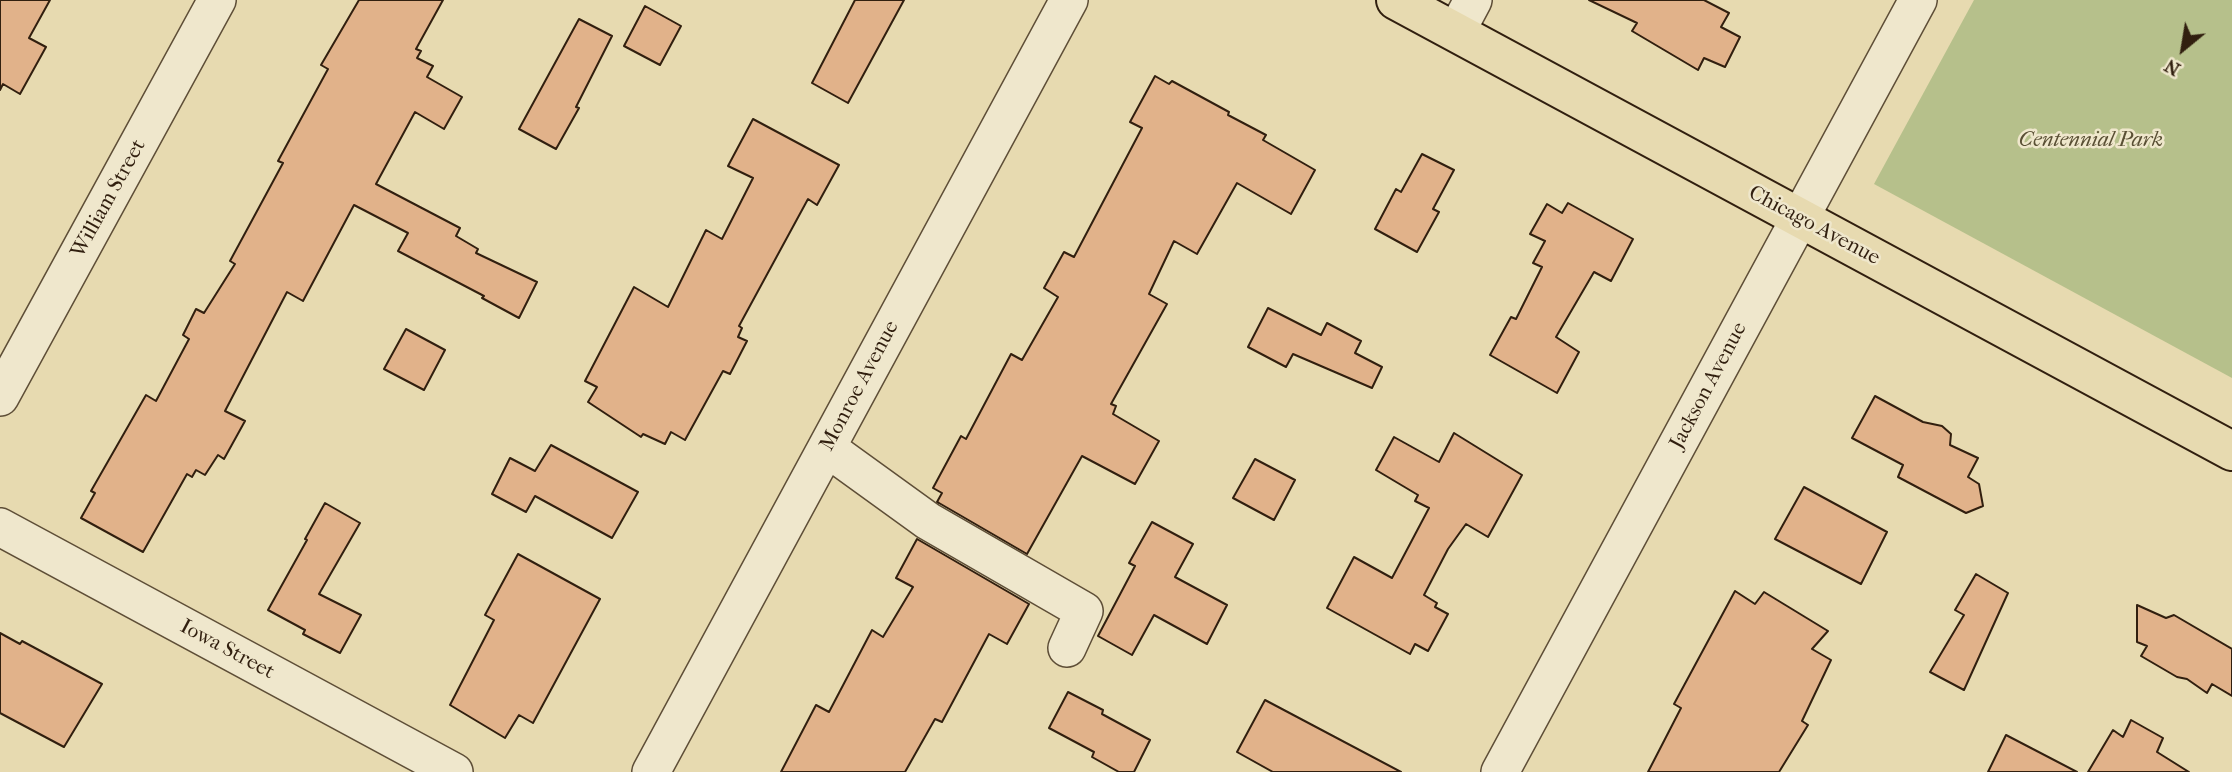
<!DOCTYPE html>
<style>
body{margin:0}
#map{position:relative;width:2232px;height:772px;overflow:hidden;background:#e7dab0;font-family:"IM FELL French Canon",serif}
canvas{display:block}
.north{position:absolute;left:2148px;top:14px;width:70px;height:70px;-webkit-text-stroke:5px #efe7cc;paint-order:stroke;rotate:210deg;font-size:19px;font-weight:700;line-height:28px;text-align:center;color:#311f0f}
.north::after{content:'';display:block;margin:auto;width:24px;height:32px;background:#311f0f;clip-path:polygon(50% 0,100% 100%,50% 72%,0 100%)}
</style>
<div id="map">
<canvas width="2232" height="772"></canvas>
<div class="north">N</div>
</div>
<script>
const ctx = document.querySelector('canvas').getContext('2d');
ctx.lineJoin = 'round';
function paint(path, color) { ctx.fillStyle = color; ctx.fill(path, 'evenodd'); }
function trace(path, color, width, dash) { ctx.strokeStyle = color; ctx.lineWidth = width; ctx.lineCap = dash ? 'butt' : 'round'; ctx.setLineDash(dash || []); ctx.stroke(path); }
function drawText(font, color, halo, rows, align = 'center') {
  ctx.font = font + ' "IM FELL French Canon",serif'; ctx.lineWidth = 5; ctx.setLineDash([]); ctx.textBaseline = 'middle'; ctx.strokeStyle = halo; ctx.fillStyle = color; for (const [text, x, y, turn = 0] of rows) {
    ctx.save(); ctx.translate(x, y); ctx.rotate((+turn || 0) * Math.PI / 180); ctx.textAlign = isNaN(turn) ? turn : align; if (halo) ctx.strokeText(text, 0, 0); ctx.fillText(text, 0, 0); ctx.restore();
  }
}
paint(new Path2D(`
 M 1974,0 L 2232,0 L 2232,378 L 1874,184 Z`), '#b6c08b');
const building = new Path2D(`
 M 0,0 L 50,0 L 29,38 L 46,47 L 20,94 L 3,84 L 0,90 Z
 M 359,0 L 443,0 L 416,49 L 421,51 L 417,58 L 433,66 L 427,77 L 462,97 L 444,129 L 415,112 L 376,184 L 460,228 L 456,236 L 478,249 L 476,253 L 537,282 L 519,318 L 482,298 L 484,296 L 398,251 L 408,233 L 354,205 L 303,301 L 287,292 L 225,411 L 245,421 L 224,459 L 218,455 L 205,475 L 196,470 L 192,477 L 187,474 L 143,552 L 81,518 L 95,493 L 91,491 L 146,395 L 156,401 L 189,339 L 183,335 L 196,309 L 204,313 L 235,264 L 230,261 L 283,163 L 278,161 L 328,69 L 321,65 Z
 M 855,0 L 904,0 L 848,103 L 812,83 Z
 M 1589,0 L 1704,0 L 1729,13 L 1721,27 L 1740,37 L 1725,67 L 1704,58 L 1698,70 L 1632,31 L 1637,23 Z
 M 645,6 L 681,26 L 660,65 L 624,46 Z
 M 579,19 L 612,36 L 576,107 L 579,108 L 556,149 L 519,129 Z
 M 1155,76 L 1169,84 L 1172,81 L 1229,112 L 1228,115 L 1266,135 L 1263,140 L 1315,170 L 1291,214 L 1237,183 L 1197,254 L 1174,241 L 1149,294 L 1167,304 L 1111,404 L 1116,406 L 1113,414 L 1159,441 L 1135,484 L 1082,456 L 1027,554 L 939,503 L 937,502 L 942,493 L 933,488 L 961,436 L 966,439 L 1011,354 L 1022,360 L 1058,297 L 1044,288 L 1064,252 L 1074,257 L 1142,128 L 1130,122 Z
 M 753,119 L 839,165 L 817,205 L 808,199 L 739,326 L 742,328 L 738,337 L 747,341 L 730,374 L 723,371 L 685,440 L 671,432 L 665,444 L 643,434 L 641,437 L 588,402 L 597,387 L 585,381 L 634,287 L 668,307 L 706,230 L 722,239 L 753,178 L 728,166 Z
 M 1422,154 L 1454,170 L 1433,209 L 1439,212 L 1417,252 L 1375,229 L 1396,189 L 1401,192 Z
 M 1568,203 L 1633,239 L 1611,281 L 1594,272 L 1556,337 L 1579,352 L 1557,393 L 1490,355 L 1511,317 L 1516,319 L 1542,267 L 1533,263 L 1545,241 L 1530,234 L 1547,204 L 1562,213 Z
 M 1268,308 L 1321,335 L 1327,323 L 1361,341 L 1355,353 L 1382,367 L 1372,388 L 1293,354 L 1286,367 L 1248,347 Z
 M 406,329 L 445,350 L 424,390 L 384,369 Z
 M 1875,396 L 1923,422 L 1942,426 L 1951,434 L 1950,445 L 1978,458 L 1968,477 L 1979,484 L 1983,506 L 1966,513 L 1898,477 L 1903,465 L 1852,438 Z
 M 1454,433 L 1522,475 L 1488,537 L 1466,524 L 1448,549 L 1424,595 L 1437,603 L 1435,607 L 1448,614 L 1428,651 L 1415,644 L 1410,654 L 1327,608 L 1354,557 L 1392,578 L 1429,508 L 1415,501 L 1418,495 L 1376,470 L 1394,437 L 1439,462 Z
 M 551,445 L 638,492 L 612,538 L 535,496 L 526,512 L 492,494 L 510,458 L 535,471 Z
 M 1255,459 L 1295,480 L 1274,520 L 1233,498 Z
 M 1804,487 L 1887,532 L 1861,584 L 1775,539 Z
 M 325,503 L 360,523 L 319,594 L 361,615 L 340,653 L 303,634 L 305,630 L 268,610 L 307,540 L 305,539 Z
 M 1152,522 L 1193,544 L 1175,577 L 1227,605 L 1207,644 L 1154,615 L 1132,655 L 1098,636 L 1135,566 L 1129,563 Z
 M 917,539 L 1029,604 L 1007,644 L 989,634 L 942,722 L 935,719 L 905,772 L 781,772 L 816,705 L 829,712 L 872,630 L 883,637 L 913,587 L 896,578 Z
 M 518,554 L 600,599 L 533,723 L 519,715 L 505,738 L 450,705 L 494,620 L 485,615 Z
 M 1976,574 L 2008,593 L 1964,690 L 1930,672 L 1964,615 L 1955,610 Z
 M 1735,591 L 1755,604 L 1764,592 L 1828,631 L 1812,649 L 1831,660 L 1802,721 L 1808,725 L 1779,772 L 1648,772 L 1681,708 L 1674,704 Z
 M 2137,605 L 2166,618 L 2174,615 L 2232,649 L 2232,696 L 2212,684 L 2207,693 L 2187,679 L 2177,677 L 2141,656 L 2147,646 L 2137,642 Z
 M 0,633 L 20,644 L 22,641 L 102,684 L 64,747 L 0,713 Z
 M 1068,692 L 1103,710 L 1102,714 L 1150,740 L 1134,772 L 1119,772 L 1092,757 L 1094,752 L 1049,728 Z
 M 1265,700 L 1401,772 L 1273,772 L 1237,752 Z
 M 2131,720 L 2163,738 L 2157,752 L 2189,772 L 2088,772 L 2113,730 L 2123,737 Z
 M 2006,735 L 2077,772 L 1988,772 Z`);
paint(building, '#e1b28a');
trace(building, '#311f0f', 2);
const minor = new Path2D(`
 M 1456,32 L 1473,0
 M 0,397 L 217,0
 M 827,448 L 928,521 L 1084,611 L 1067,648
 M 0,527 L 454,772
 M 651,772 L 1069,0
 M 1500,772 L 1918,0`);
const major = new Path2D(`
 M 1396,0 L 2232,451`);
trace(minor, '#5e4e37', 40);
trace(major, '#311f0f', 42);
trace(minor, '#efe7cc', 37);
trace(major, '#e7dab0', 38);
drawText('italic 21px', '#594f34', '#efe7cc', [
 ["Centennial Park",2091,141]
]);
drawText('21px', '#311f0f', '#efe7cc', [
 ["William Street",109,199,-61],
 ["Chicago Avenue",1814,226,28],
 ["Monroe Avenue",860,386,-62],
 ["Jackson Avenue",1709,386,-62],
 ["Iowa Street",227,650,28]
]);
</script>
